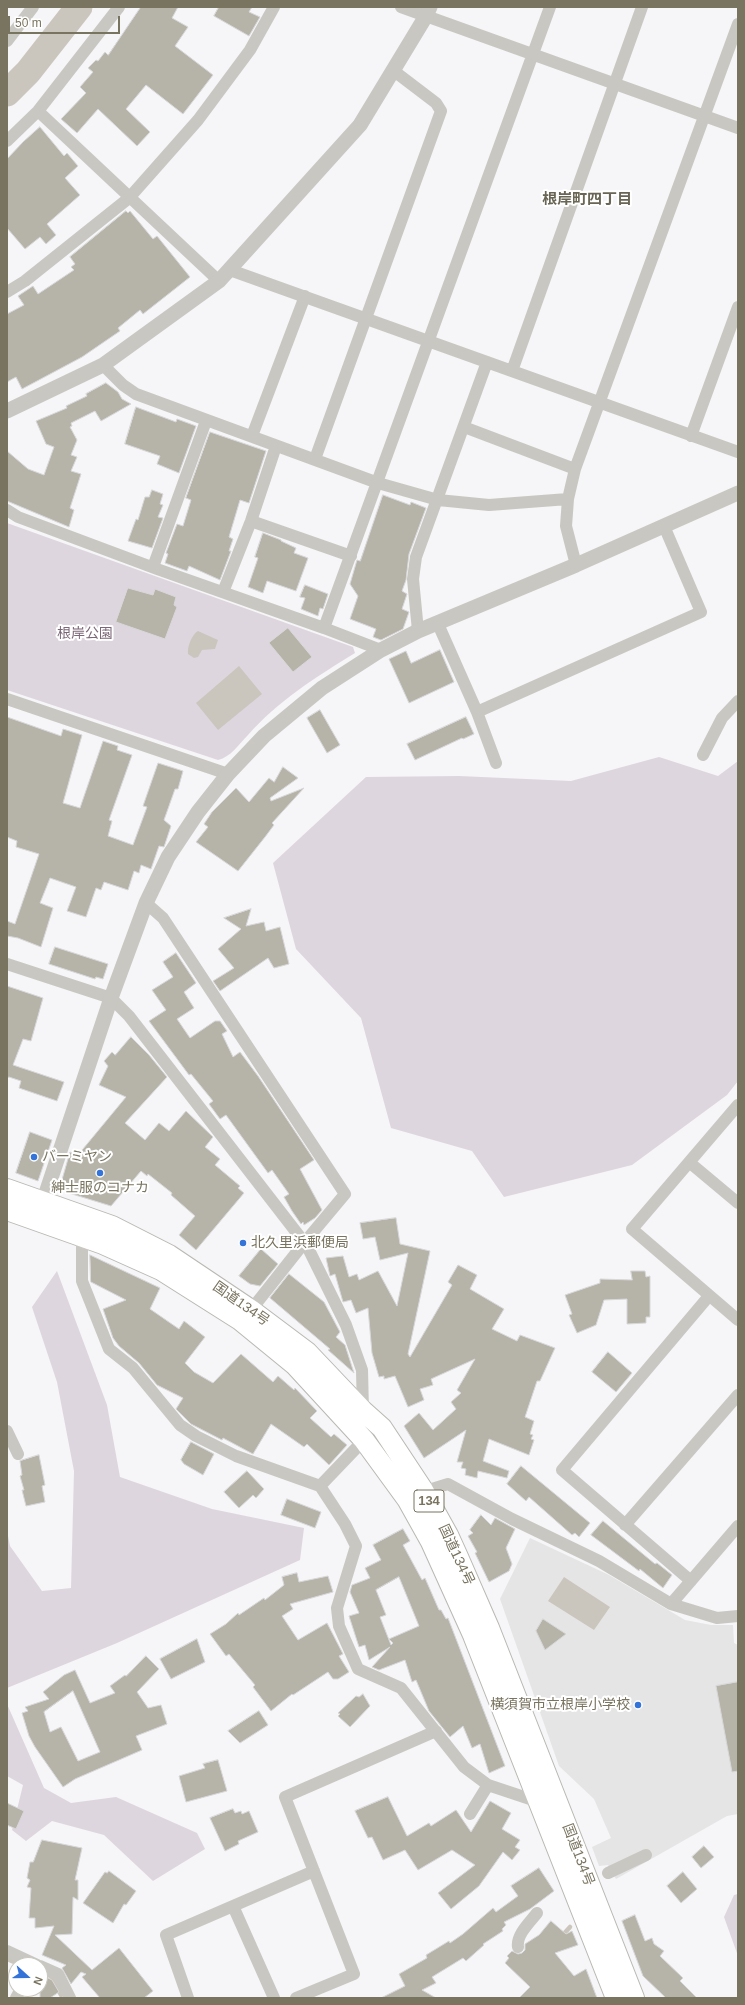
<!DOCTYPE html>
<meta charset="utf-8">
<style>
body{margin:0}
#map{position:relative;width:745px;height:2005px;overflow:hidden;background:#f6f5f7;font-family:Arial,sans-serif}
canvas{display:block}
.frame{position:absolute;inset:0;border:8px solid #78745f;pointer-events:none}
.north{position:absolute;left:8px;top:1957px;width:40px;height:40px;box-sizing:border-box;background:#fff;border:1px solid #c9c7bf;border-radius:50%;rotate:111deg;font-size:11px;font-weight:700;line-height:16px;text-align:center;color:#78745f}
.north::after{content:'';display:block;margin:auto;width:14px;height:18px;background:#3473d8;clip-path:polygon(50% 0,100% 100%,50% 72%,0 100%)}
.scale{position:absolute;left:8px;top:16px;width:112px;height:18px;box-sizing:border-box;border:2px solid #78745f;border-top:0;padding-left:5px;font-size:12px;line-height:14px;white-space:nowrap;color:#78745f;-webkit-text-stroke:3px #fff;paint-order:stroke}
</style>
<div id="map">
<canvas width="745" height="2005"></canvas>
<div class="frame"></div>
<div class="north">N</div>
<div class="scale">50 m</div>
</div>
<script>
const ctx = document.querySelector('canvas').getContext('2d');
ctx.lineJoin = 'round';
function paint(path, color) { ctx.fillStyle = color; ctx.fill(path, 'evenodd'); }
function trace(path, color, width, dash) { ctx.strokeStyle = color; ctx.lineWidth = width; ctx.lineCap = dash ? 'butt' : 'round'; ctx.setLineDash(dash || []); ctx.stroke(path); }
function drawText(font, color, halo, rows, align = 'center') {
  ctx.font = font + ' Arial,"Noto Sans JP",sans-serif'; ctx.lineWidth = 4; ctx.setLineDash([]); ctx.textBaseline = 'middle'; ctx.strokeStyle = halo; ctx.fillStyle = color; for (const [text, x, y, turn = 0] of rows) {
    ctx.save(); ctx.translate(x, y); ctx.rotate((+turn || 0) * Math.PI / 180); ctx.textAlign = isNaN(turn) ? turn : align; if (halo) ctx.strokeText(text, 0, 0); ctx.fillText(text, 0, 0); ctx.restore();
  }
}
paint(new Path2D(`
 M 530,1538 L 609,1575 L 685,1620 L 711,1625 L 733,1625 L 734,1643 L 738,1645 L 738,1814 L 727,1816 L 616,1879 L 608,1865 L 599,1866 L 592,1847 L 611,1838 L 594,1799 L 559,1766 L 500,1599 Z`), '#e6e5e5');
paint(new Path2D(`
 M 7,523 L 353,647 L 355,653 C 316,677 278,701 248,735 C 239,744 231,757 218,760 L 7,690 Z
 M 659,757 L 718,776 L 738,761 L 738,1081 L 727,1095 L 632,1165 L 504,1197 L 472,1151 L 391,1128 L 361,1018 L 296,949 L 273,863 L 366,777 L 459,776 L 571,781 Z
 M 57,1271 L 107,1405 L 120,1477 L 212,1509 L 304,1528 L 300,1560 L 117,1643 L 7,1688 L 7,1531 L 10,1546 L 42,1591 L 71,1588 L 74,1471 L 57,1382 L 32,1307 Z
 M 7,1704 L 44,1788 L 71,1803 L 116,1797 L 197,1833 L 205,1849 L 153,1881 L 104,1835 L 52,1821 L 26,1841 L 12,1830 L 23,1785 L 7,1776 Z
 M 738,1894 L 738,1956 L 724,1917 L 734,1895 Z`), '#ded6de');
paint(new Path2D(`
 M 198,631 L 218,640 L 215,649 L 202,650 L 198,657 L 194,658 L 188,654 C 187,647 192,634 198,631 Z
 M 239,666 L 262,694 L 218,730 L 196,703 Z
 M 564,1577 L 610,1607 L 594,1630 L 548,1601 Z`), '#cbc6bd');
trace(new Path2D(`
 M 561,1937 L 570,1927
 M 7,1959 L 21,1965
 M 48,1975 L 51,1976 L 61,1995`), '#cbc6bd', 4.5);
trace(new Path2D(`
 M 7,93 L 28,72 L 79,7`), '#cbc6bd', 27);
const building = new Path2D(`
 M 141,7 L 178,7 L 172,18 L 188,27 L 175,46 L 213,75 L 183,114 L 146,85 L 126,109 L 150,132 L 137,146 L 98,109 L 77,133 L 61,119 L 86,93 L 80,87 L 93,72 L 88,68 L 96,60 L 98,61 L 105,52 L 108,55 Z
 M 219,7 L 252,7 L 249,12 L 260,17 L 249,36 L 214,16 Z
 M 40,127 L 64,156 L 67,153 L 78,166 L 65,178 L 80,195 L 47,224 L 56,235 L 46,244 L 40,237 L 25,249 L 7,228 L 7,159 L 23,142 Z
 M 126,211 L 128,213 L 130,211 L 153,239 L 157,236 L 190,277 L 143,314 L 140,310 L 118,328 L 120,331 L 82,357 L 22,389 L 16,377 L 7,382 L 7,314 L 24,305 L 18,296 L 33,286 L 38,294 L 74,270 L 71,267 L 75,264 L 70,257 Z
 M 106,383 L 118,392 L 122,399 L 131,404 L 101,421 L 95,411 L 71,423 L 72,426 L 70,427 L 77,440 L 71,455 L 77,457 L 71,471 L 81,474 L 70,508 L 74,510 L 69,527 L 7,501 L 7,451 L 28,469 L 44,475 L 54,447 L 46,444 L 36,421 L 67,408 L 66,406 L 87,396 L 86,394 Z
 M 136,407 L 176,422 L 177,419 L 196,426 L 179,473 L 157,464 L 160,456 L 125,444 Z
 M 210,432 L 266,451 L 249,503 L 240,500 L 229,537 L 233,539 L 229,551 L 231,551 L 220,580 L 189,566 L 187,571 L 165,563 L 168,554 L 166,553 L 177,524 L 183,526 L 191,500 L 186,498 Z
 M 152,490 L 163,494 L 160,504 L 163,505 L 158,517 L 163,518 L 152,548 L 128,541 L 136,519 L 138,520 L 145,497 L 149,497 Z
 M 383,495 L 410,505 L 411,502 L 426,508 L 409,554 L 406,580 L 402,591 L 407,594 L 402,609 L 409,612 L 403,629 L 381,640 L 373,637 L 376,629 L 350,619 L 358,596 L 350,584 L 357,560 L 360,561 Z
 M 263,533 L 281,540 L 281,541 L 296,548 L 294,553 L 308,558 L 296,591 L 267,581 L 263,593 L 248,587 L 258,558 L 255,557 Z
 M 305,585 L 328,594 L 323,609 L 320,608 L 318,616 L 301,609 L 305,598 L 300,597 Z
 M 128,588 L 153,595 L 155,589 L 176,597 L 174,605 L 177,607 L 165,639 L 116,622 Z
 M 288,628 L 312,657 L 293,672 L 269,643 Z
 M 440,650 L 454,682 L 409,703 L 389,659 L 406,651 L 411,663 Z
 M 320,710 L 340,745 L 327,753 L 307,718 Z
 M 7,717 L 61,736 L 63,729 L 82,735 L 63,803 L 80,808 L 103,741 L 118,746 L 117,750 L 132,755 L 109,820 L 112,821 L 108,836 L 133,845 L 147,807 L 143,806 L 158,763 L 183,771 L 178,789 L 175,789 L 164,820 L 171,826 L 164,847 L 159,846 L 151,869 L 141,865 L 139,873 L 134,871 L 128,890 L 104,882 L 101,890 L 96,888 L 86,917 L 67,911 L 76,887 L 50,878 L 40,903 L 53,908 L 41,947 L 18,938 L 7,936 L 7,921 L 15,924 L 39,854 L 16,847 L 17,841 L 7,837 Z
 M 466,717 L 474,734 L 463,739 L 462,738 L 415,760 L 407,744 Z
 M 283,767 L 298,778 L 270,798 L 271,801 L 304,788 L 272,823 L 274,825 L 265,837 L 238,871 L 196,842 L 208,827 L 204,824 L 212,812 L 236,788 L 249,802 L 269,778 L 274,782 Z
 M 251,909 L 246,926 L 264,922 L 266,931 L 280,927 L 289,964 L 274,968 L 268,958 L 220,991 L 213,981 L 234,968 L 218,949 L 241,929 L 224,918 Z
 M 55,947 L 108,964 L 103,979 L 96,977 L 95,979 L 49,964 Z
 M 176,953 L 196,983 L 184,992 L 194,1008 L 177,1019 L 190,1038 L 215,1021 L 220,1021 L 227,1031 L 222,1034 L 233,1057 L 240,1052 L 258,1076 L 314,1160 L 300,1169 L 322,1210 L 315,1218 L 304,1225 L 303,1222 L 301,1224 L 292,1211 L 284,1197 L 289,1194 L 272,1170 L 268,1173 L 226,1115 L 220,1119 L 209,1104 L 213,1101 L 191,1074 L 189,1075 L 149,1021 L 166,1010 L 152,990 L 173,977 L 163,962 Z
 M 7,986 L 43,998 L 31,1041 L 23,1039 L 13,1065 L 64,1082 L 57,1101 L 19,1088 L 21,1081 L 9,1077 L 7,1078 Z
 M 131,1037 L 149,1055 L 167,1077 L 125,1123 L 145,1140 L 159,1123 L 169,1131 L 186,1111 L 213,1137 L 205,1147 L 220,1159 L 215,1165 L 240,1186 L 238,1188 L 244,1193 L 196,1250 L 179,1235 L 195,1216 L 171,1195 L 172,1193 L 148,1174 L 147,1176 L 141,1171 L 111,1206 L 59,1190 L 70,1152 L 78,1155 L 126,1097 L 99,1085 L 108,1066 L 104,1061 L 112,1052 L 115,1055 Z
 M 30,1132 L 52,1140 L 38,1181 L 16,1173 Z
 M 396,1218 L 400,1244 L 430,1251 L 408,1354 L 410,1357 L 452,1285 L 448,1282 L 458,1265 L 477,1275 L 470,1289 L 504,1309 L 492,1329 L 517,1341 L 520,1335 L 555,1348 L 540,1381 L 537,1381 L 525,1417 L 534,1421 L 530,1434 L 533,1435 L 531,1439 L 534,1440 L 529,1455 L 489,1439 L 483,1461 L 509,1471 L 507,1478 L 478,1471 L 477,1478 L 465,1475 L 466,1469 L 461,1468 L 463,1462 L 457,1462 L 466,1430 L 424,1458 L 404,1426 L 419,1413 L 433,1430 L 456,1409 L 451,1402 L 461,1393 L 457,1390 L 475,1359 L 431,1379 L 433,1385 L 420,1389 L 424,1400 L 408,1407 L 395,1376 L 384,1379 L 384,1376 L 379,1377 L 372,1353 L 368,1308 L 356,1313 L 351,1300 L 343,1302 L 335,1274 L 330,1276 L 326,1258 L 343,1256 L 349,1277 L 357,1274 L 359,1280 L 378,1271 L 397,1306 L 408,1253 L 380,1260 L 375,1237 L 363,1239 L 360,1223 Z
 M 261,1249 L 278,1264 L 260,1286 L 250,1284 L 239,1276 Z
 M 90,1255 L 160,1288 L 150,1309 L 179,1329 L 184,1321 L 205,1337 L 185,1363 L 194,1372 L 213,1383 L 241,1354 L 273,1382 L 278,1376 L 294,1390 L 295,1388 L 317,1411 L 310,1418 L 331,1437 L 334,1434 L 347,1445 L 329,1465 L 307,1444 L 304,1447 L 271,1424 L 253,1454 L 223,1438 L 222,1440 L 191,1424 L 176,1409 L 183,1398 L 157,1385 L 139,1363 L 119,1346 L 113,1338 L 103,1309 L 126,1300 L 91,1282 Z
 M 631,1271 L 645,1271 L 646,1277 L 650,1276 L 650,1317 L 646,1317 L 646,1323 L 627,1324 L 627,1299 L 604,1300 L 596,1325 L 577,1333 L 569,1315 L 572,1314 L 565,1295 L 600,1283 L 600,1279 L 632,1280 Z
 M 289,1274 L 324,1302 L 340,1332 L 336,1337 L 345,1345 L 354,1373 L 328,1350 L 330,1349 L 270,1298 Z
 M 608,1352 L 632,1373 L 616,1392 L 592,1372 Z
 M 191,1442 L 214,1454 L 203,1475 L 184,1464 L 181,1460 Z
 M 39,1455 L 45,1485 L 42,1486 L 45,1502 L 26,1506 L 22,1490 L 24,1490 L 20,1476 L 22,1475 L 20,1461 Z
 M 521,1466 L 590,1523 L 579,1537 L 575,1533 L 572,1535 L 529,1497 L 526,1501 L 507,1484 Z
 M 247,1471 L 264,1489 L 256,1498 L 253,1495 L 239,1508 L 224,1492 Z
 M 287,1499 L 321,1512 L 315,1528 L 281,1515 Z
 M 481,1515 L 491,1525 L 495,1518 L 515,1529 L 506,1548 L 512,1564 L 509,1571 L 489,1582 L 475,1553 L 477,1552 L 468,1536 L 473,1533 L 470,1530 Z
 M 603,1521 L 655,1564 L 657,1563 L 672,1575 L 663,1588 L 640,1569 L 639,1571 L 591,1535 Z
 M 403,1529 L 410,1541 L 403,1545 L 422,1580 L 425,1578 L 439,1610 L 441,1610 L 446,1619 L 448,1618 L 505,1766 L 489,1773 L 480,1744 L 472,1748 L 463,1726 L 450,1737 L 429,1711 L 416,1680 L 412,1682 L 405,1660 L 379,1670 L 372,1667 L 390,1647 L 369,1660 L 365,1645 L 359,1647 L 349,1616 L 359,1613 L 350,1592 L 352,1585 L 370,1578 L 365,1568 L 381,1560 L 373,1545 ZM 399,1577 L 419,1626 L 389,1639 L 393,1643 L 391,1645 L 380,1617 L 386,1615 L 376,1590 Z
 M 297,1573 L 299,1582 L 328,1576 L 333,1592 L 290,1604 L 293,1609 L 282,1616 L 298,1640 L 327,1623 L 343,1654 L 339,1656 L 349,1672 L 338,1679 L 333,1679 L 328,1672 L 293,1695 L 292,1694 L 271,1711 L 253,1687 L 255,1685 L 229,1654 L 226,1656 L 210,1634 L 226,1624 L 238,1613 L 239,1615 L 264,1598 L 265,1600 L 284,1585 L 282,1577 Z
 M 543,1619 L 566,1634 L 545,1650 L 536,1631 Z
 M 197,1639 L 205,1662 L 171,1679 L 160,1659 Z
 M 146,1656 L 159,1669 L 137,1692 L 148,1708 L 161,1705 L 167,1724 L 136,1736 L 142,1750 L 75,1779 L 63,1787 L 35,1747 L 29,1736 L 22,1713 L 28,1711 L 25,1707 L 49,1699 L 43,1692 L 64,1675 L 75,1670 L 90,1703 L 115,1693 L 110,1686 L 125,1675 L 126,1676 ZM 73,1691 L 100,1752 L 78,1761 L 61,1727 L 50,1732 L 44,1712 Z
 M 738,1682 L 738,1771 L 732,1772 L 716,1686 Z
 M 363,1694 L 370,1706 L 350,1727 L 338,1716 L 340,1714 L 338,1713 L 356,1696 L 359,1697 Z
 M 259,1711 L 268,1725 L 240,1743 L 228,1731 Z
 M 218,1760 L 227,1791 L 186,1802 L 179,1776 L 205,1768 L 203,1764 Z
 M 388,1797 L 407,1836 L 429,1823 L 431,1826 L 456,1810 L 471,1832 L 490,1801 L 511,1813 L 502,1829 L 520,1840 L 515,1847 L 520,1850 L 512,1860 L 503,1852 L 479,1886 L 451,1909 L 438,1893 L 475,1865 L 452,1850 L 418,1870 L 405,1850 L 383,1860 L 372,1837 L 368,1838 L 355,1811 Z
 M 7,1803 L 24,1811 L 16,1829 L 7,1825 Z
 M 233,1809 L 235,1813 L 241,1811 L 242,1814 L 249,1811 L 258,1832 L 238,1841 L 239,1844 L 225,1851 L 210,1818 Z
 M 42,1840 L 82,1848 L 75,1880 L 78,1880 L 78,1900 L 73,1897 L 72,1934 L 55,1935 L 92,1970 L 119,1948 L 153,1991 L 144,1998 L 100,1998 L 82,1977 L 86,1974 L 81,1972 L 71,1984 L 62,1968 L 66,1965 L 42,1955 L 54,1926 L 35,1928 L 35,1918 L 29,1918 L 31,1888 L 27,1887 L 30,1880 L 27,1878 L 30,1862 L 33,1862 Z
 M 704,1846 L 714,1857 L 701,1868 L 692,1857 Z
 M 539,1868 L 554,1891 L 530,1909 L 504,1922 L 506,1925 L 502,1929 L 503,1931 L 483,1944 L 484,1945 L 466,1961 L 463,1958 L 432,1977 L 436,1983 L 422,1990 L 436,1998 L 381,1998 L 405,1986 L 399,1974 L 427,1958 L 426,1955 L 449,1941 L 450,1943 L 463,1934 L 493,1908 L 496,1912 L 518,1896 L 511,1886 Z
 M 109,1871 L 136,1891 L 126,1905 L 124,1904 L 113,1923 L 83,1903 L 105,1872 L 107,1873 Z
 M 683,1872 L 697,1889 L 681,1903 L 667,1886 Z
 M 635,1915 L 645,1941 L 652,1938 L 654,1944 L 664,1951 L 660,1956 L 683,1978 L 680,1981 L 697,1998 L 666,1998 L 643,1976 L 622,1921 Z
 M 551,1921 L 566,1934 L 572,1931 L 578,1945 L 555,1953 L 574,1976 L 586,1969 L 597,1998 L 519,1998 L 530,1987 L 505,1963 L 509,1958 L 507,1956 L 512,1951 L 518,1954 L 522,1953 L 525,1950 L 525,1944 L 539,1935 Z
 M 48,1978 L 52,1980 L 59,1992 L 50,1998 L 40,1998 L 40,1983 Z`);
paint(building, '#b6b3a8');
trace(building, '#d8d7d9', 1);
const trunk = new Path2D(`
 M 7,1189 L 112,1226 L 169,1255 L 251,1310 L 307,1352 L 363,1411 L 382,1428 L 423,1490 L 448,1535 L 458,1557 L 489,1628 L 634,1998
 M 7,1210 L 103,1244 L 161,1270 L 240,1320 L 295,1365 L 364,1440 L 407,1499 L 431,1542 L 473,1635 L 616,1998`);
trace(trunk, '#b9b8b2', 22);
trace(new Path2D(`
 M 401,7 L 738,128
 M 7,41 L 33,7
 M 38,111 L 219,281
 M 7,141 L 38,111 L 119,7
 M 230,270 L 738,452
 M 7,292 L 25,281 L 129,198 L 198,120 L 250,50 L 274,7
 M 103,365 L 123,385 L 136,394 L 378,483 L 438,500 L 489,505 L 568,499
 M 512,371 L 642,7
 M 464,427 L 575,469
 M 252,436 L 305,296
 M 691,436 L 738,307
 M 315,459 L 441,111 L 436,103 L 394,71
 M 7,510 L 18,517 L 157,569 L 324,628
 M 251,521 L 351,556
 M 576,565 L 566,526 L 568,499 L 575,469 L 738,24
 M 153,567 L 206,421
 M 223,592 L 251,521 L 276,446
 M 438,624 L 477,712 L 701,612 L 664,526
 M 418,631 L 413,579 L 416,557 L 487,362
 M 381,650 L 324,628 L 550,7
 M 7,699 L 228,774
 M 477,712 L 496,763
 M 703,755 L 722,718 L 738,701
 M 146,903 L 163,918 L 345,1194 L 304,1243 L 251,1310
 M 7,964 L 111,998 L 129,1016 L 307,1246 L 346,1325 L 362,1370 L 363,1411
 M 738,1105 L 632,1229 L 738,1320
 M 689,1162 L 738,1203
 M 82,1237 L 82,1281 L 109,1349 L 133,1368 L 180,1425 L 196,1436 L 236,1456 L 320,1486 L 345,1524 L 356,1546 L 337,1608 L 339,1626 L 358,1669 L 401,1688 L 464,1767 L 488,1785 L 539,1802
 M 7,1431 L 18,1454
 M 320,1486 L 364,1440
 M 419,1493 L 448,1484 L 512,1519 L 599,1561 L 671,1604 L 717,1618 L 738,1616
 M 625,1525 L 738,1395
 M 691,1581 L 562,1470 L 709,1296
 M 671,1604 L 738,1526
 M 470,1814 L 488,1785
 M 608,1873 L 646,1855
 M 233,1906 L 274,1998
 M 518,1947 C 516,1935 530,1922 537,1913
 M 7,1951 L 37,1965
 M 40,1966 L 58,1974 L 70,1998
 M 16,1998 L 21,1989
 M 188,1998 L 166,1935 L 314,1871
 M 296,1998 L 354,1974 L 285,1797 L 436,1731`), '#c8c7c1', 12);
trace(new Path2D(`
 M 7,411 L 103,365 L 219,281 L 360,125 L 426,16 L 430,7
 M 40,1211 L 111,998 L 146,903 L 168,857 L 198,812 L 228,774 L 264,736 L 322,688 L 381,650 L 418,631 L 576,565 L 738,493`), '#c8c7c1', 15);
trace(trunk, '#fff', 20);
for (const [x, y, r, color] of [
 [34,1157,4,"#3473d8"],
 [100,1173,4,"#3473d8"],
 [243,1243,4,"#3473d8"],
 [638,1705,4,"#3473d8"]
]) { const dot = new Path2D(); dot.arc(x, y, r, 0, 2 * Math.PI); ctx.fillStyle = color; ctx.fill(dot); trace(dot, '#fff', 1.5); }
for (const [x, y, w] of [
 [429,1501,30]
]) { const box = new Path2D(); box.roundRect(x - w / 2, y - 11, w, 22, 3); ctx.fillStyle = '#fff'; ctx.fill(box); trace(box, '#78745f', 1); }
drawText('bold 13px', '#78745f', null, [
 ["134",429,1501]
]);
drawText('14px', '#7b6777', '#fff', [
 ["根岸公園",85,634]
]);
drawText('14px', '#78745f', '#fff', [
 ["バーミヤン",42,1157],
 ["紳士服のコナカ",100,1188,"center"],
 ["北久里浜郵便局",251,1243],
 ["横須賀市立根岸小学校",630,1705,"right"]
], 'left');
drawText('14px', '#78745f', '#fff', [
 ["国道134号",241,1304,35],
 ["国道134号",456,1555,65],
 ["国道134号",578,1855,69]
]);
drawText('bold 15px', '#696656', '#fff', [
 ["根岸町四丁目",587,200]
]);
</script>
